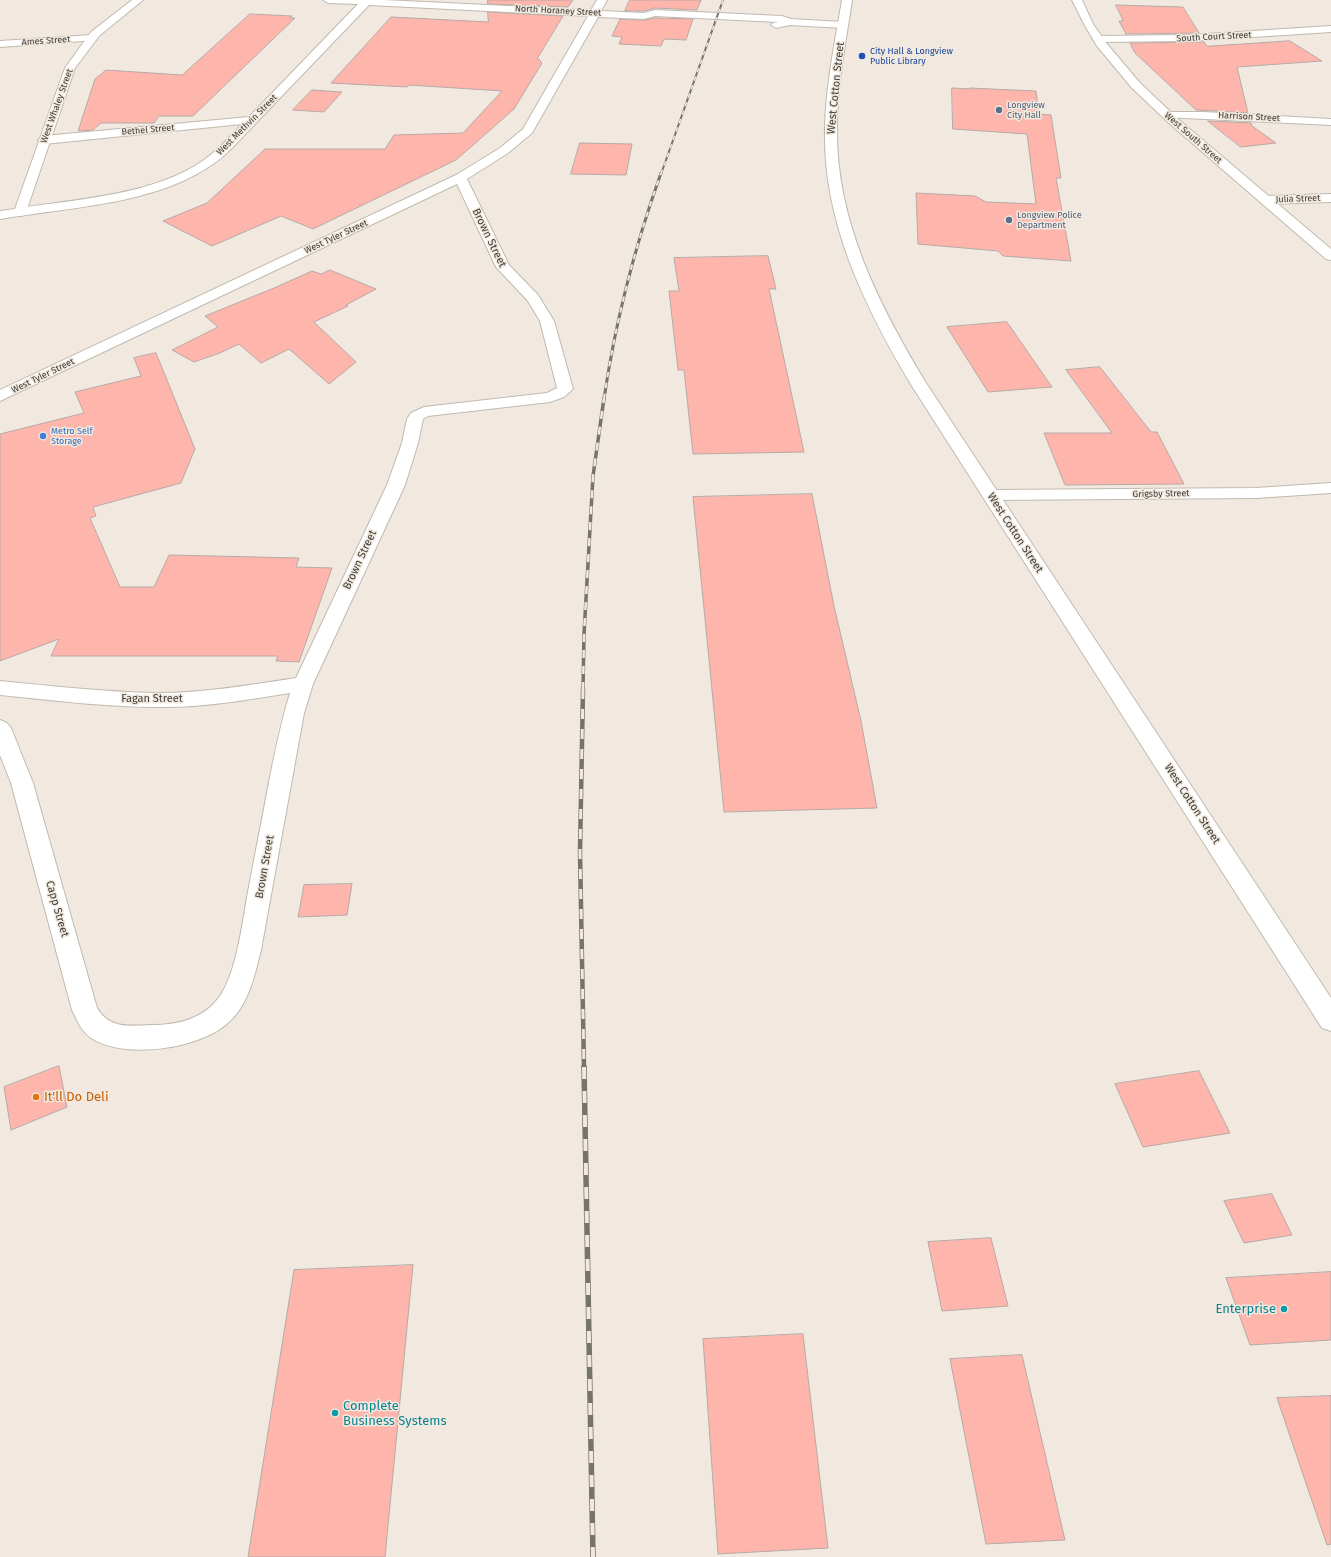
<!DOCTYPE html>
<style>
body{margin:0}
canvas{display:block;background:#f1e9df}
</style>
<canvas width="1331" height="1557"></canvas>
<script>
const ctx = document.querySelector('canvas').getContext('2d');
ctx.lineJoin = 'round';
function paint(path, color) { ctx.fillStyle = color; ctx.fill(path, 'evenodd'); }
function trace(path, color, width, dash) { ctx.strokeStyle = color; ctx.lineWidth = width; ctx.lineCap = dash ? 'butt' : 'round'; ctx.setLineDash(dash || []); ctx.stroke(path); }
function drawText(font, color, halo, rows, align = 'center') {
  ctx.font = font + ' "Fira Sans",sans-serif'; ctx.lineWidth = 3; ctx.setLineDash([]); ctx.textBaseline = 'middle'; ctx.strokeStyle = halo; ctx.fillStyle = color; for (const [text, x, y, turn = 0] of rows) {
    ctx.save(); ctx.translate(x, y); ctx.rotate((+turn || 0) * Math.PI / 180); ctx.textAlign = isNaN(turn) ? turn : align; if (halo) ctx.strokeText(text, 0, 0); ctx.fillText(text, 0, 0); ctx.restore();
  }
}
const building = new Path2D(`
 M 488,0 L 573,0 L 568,7 L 488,4 Z
 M 630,0 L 701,0 L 697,10 L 655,8 L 644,11 L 625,11 Z
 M 1116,5 L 1183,7 L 1199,33 L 1126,34 L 1119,21 L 1123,21 Z
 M 488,12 L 563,16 L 537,59 L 540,60 L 540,61 L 542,63 L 514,109 L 456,160 L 313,229 L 281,216 L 212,246 L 163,221 L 207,203 L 265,149 L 385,149 L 394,135 L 463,133 L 502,91 L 409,85 L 407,87 L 331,83 L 391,17 L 488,22 Z
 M 250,14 L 292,16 L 290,18 L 295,18 L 193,116 L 159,116 L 154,123 L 101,123 L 93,130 L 78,131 L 95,79 L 106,70 L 182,75 Z
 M 655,18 L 693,19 L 686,40 L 664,39 L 661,46 L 619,44 L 622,37 L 612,36 L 620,19 L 644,20 Z
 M 1290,41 L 1322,61 L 1237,67 L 1248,113 L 1196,110 L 1135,53 L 1130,43 L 1204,42 L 1207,46 Z
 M 952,88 L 971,89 L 970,88 L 1036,91 L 1039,114 L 1051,115 L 1061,178 L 1056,178 L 1071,261 L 1003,256 L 998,251 L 918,244 L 916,193 L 975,196 L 986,202 L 1036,204 L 1027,134 L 953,129 Z
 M 312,90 L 342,92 L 324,112 L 293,110 Z
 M 1208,121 L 1251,123 L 1252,126 L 1276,143 L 1241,147 Z
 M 580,143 L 632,144 L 626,175 L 571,174 Z
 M 768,256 L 776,289 L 769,289 L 804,452 L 693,454 L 684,370 L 678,370 L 669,291 L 679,291 L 674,258 Z
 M 330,270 L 376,289 L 346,305 L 348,306 L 314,322 L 356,362 L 329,384 L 289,349 L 261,363 L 239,344 L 220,353 L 194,362 L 172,350 L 218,327 L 205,316 L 274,288 L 312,271 L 321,274 Z
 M 1007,322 L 1052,387 L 988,392 L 947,327 Z
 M 156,353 L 195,449 L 181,483 L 93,507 L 96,516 L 90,518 L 120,587 L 154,587 L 169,555 L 299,558 L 296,567 L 332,568 L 299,662 L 276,661 L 278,656 L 51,656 L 59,639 L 0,661 L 0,434 L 84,413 L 75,392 L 141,376 L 134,358 Z
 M 1100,367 L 1151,432 L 1157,432 L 1184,484 L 1065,485 L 1044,433 L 1112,433 L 1066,370 Z
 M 812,494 L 834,606 L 861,721 L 877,808 L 724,812 L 693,497 Z
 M 352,884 L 347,915 L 298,917 L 304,885 Z
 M 59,1066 L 67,1107 L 11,1130 L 4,1087 Z
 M 1199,1071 L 1230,1133 L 1143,1147 L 1115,1084 Z
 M 1272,1194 L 1292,1235 L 1244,1243 L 1224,1201 Z
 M 991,1238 L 1008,1306 L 942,1311 L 928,1242 Z
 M 413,1265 L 385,1557 L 248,1557 L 294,1270 Z
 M 1331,1272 L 1331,1340 L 1250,1345 L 1226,1278 Z
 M 803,1334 L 828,1548 L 718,1554 L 703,1339 Z
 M 1022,1355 L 1065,1540 L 986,1544 L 950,1359 Z
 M 1331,1396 L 1331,1544 L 1327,1545 L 1277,1398 Z`);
paint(building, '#fdb5ac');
trace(building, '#b7a9a7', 1);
const minor = new Path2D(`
 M 323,0 L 384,0 L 591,10 L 597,0 L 607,0 L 601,11 L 644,13 L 655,10 L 782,16 L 791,19 L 843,22 L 848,25 L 843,28 L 790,25 L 776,28 L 771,25 L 773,23 L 778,22 L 655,16 L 644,19 L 598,17 L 532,133 L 508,153 L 467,179 L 509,265 L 538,295 L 554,321 L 573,389 L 564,397 L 550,402 L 428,416 L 423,419 L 418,443 L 405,485 L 313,684 L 304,713 L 261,950 C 255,974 249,1004 229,1022 C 201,1049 124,1060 91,1038 C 81,1031 77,1020 72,1010 L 11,783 L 0,755 L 0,720 L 7,723 L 11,728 L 33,783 L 97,1008 C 110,1029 129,1026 151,1025 C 178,1025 204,1019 220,996 C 236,973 242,926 247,897 C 254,859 262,820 269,782 C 275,752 281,722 290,693 C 246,700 202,708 157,707 C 105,707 52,700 0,695 L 0,681 C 52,686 105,692 157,693 C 204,693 250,685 296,678 L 387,485 L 402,443 L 407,419 L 411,413 L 424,407 L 547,393 L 557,388 L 540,321 L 528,301 L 496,267 L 457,184 L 0,401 L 0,390 L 456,175 L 500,148 L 523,129 L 588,16 L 369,5 L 232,148 C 179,201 90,205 20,216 L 15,215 L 14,212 L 15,209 L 20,208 C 79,199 154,195 204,160 C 218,150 230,137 242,124 L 44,144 L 40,142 L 38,140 L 40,138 L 44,136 L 249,117 L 358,4 L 328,3 Z
 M 1331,26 L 1331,32 L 1190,41 L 1097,42 L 1092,39 L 1097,36 L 1190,35 Z
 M 92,35 L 96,36 L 97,38 L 96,40 L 0,47 L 0,41 Z
 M 1167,112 L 1204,112 L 1331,119 L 1331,125 L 1163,117 L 1161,115 L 1163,113 Z
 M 1331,194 L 1331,202 L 1266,204 L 1262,203 L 1260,200 L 1262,197 L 1266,196 Z
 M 1331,483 L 1331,493 L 1256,498 L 991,500 L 985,499 L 982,495 L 985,491 L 991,490 L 1256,488 Z`);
const tertiary = new Path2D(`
 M 132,0 L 143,0 L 99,36 L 75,68 L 26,212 L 25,215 L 0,219 L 0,211 L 15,209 L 65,68 L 91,32 Z
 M 1072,0 L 1082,0 L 1093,24 L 1107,44 L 1140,83 L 1178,119 L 1331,249 L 1331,260 L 1326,259 L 1170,124 L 1132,88 L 1097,46 L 1084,24 Z`);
const secondary = new Path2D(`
 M 842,0 L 852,0 C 846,42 837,84 837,126 C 835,220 879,305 926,383 L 1331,998 L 1331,1031 L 1322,1028 L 910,383 C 864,305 822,220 825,127 C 826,84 835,42 842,0 Z`);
trace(minor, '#c1b9af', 2);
trace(tertiary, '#c1b9af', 2);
trace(secondary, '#c1b9af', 2);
paint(minor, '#fff');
paint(tertiary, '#fff');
paint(secondary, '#fff');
const railFar4 = new Path2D(`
 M 661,174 L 723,0`);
const railFar3 = new Path2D(`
 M 604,399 C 615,323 635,246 661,173`);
const railFar2 = new Path2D(`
 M 583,690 L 584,634 L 593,476 L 604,398`);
const railFar1 = new Path2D(`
 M 583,689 L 580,852 L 584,1068`);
const rail = new Path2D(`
 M 584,1067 L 593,1557`);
trace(railFar4, '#76726c', 2);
trace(railFar3, '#76726c', 3);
trace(railFar2, '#76726c', 3.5);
trace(railFar1, '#76726c', 4.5);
trace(rail, '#76726c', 5.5);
trace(railFar4, '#f1e9df', 1.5, [4.5]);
trace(railFar3, '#f1e9df', 2, [5.5]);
trace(railFar2, '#f1e9df', 2.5, [8]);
trace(railFar1, '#f1e9df', 3, [10]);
trace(rail, '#f1e9df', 4, [12]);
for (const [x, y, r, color] of [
 [862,56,4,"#1a4fb4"],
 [999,110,4,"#5c6f8a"],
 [1009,220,4,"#5c6f8a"],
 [43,436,4,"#3f7fe0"],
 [36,1097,4,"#e8710a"],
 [1284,1309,4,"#0f9aa8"],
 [335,1413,4,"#0f9aa8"]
]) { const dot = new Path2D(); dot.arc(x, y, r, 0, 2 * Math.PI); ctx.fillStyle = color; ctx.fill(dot); trace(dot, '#f1e9df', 1.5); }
drawText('9px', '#3e3b37', '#f1e9df', [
 ["North Horaney Street",558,11,3],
 ["South Court Street",1214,37,-3],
 ["Ames Street",46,41,-4],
 ["West Whaley Street",57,106,-70],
 ["Harrison Street",1249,117,3],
 ["West Methvin Street",247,125,-45],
 ["Bethel Street",148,130,-5],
 ["West South Street",1193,138,41],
 ["Julia Street",1298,199,-2],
 ["West Tyler Street",336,237,-25],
 ["West Tyler Street",43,376,-26],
 ["Grigsby Street",1161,494,-1]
]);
drawText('9px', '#164399', '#f1e9df', [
 ["City Hall & Longview",870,51],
 ["Public Library",870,61]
], 'left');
drawText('9px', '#4e5e75', '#f1e9df', [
 ["Longview",1007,105],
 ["City Hall",1007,115],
 ["Longview Police",1017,215],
 ["Department",1017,225]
], 'left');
drawText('9px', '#366cbe', '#f1e9df', [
 ["Metro Self",51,431],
 ["Storage",51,441]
], 'left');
drawText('11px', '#3e3b37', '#f1e9df', [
 ["West Cotton Street",836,88,-84],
 ["Brown Street",489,238,64],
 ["West Cotton Street",1015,533,57],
 ["Brown Street",360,560,-65],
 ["Fagan Street",152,699],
 ["West Cotton Street",1192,804,57],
 ["Brown Street",265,867,-80],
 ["Capp Street",57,909,74]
]);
drawText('13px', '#c56008', '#f1e9df', [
 ["It'll Do Deli",44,1097]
], 'left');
drawText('13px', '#0d838f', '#f1e9df', [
 ["Enterprise",1276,1309],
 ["Complete",343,1406,"left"],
 ["Business Systems",343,1421,"left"]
], 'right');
</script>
